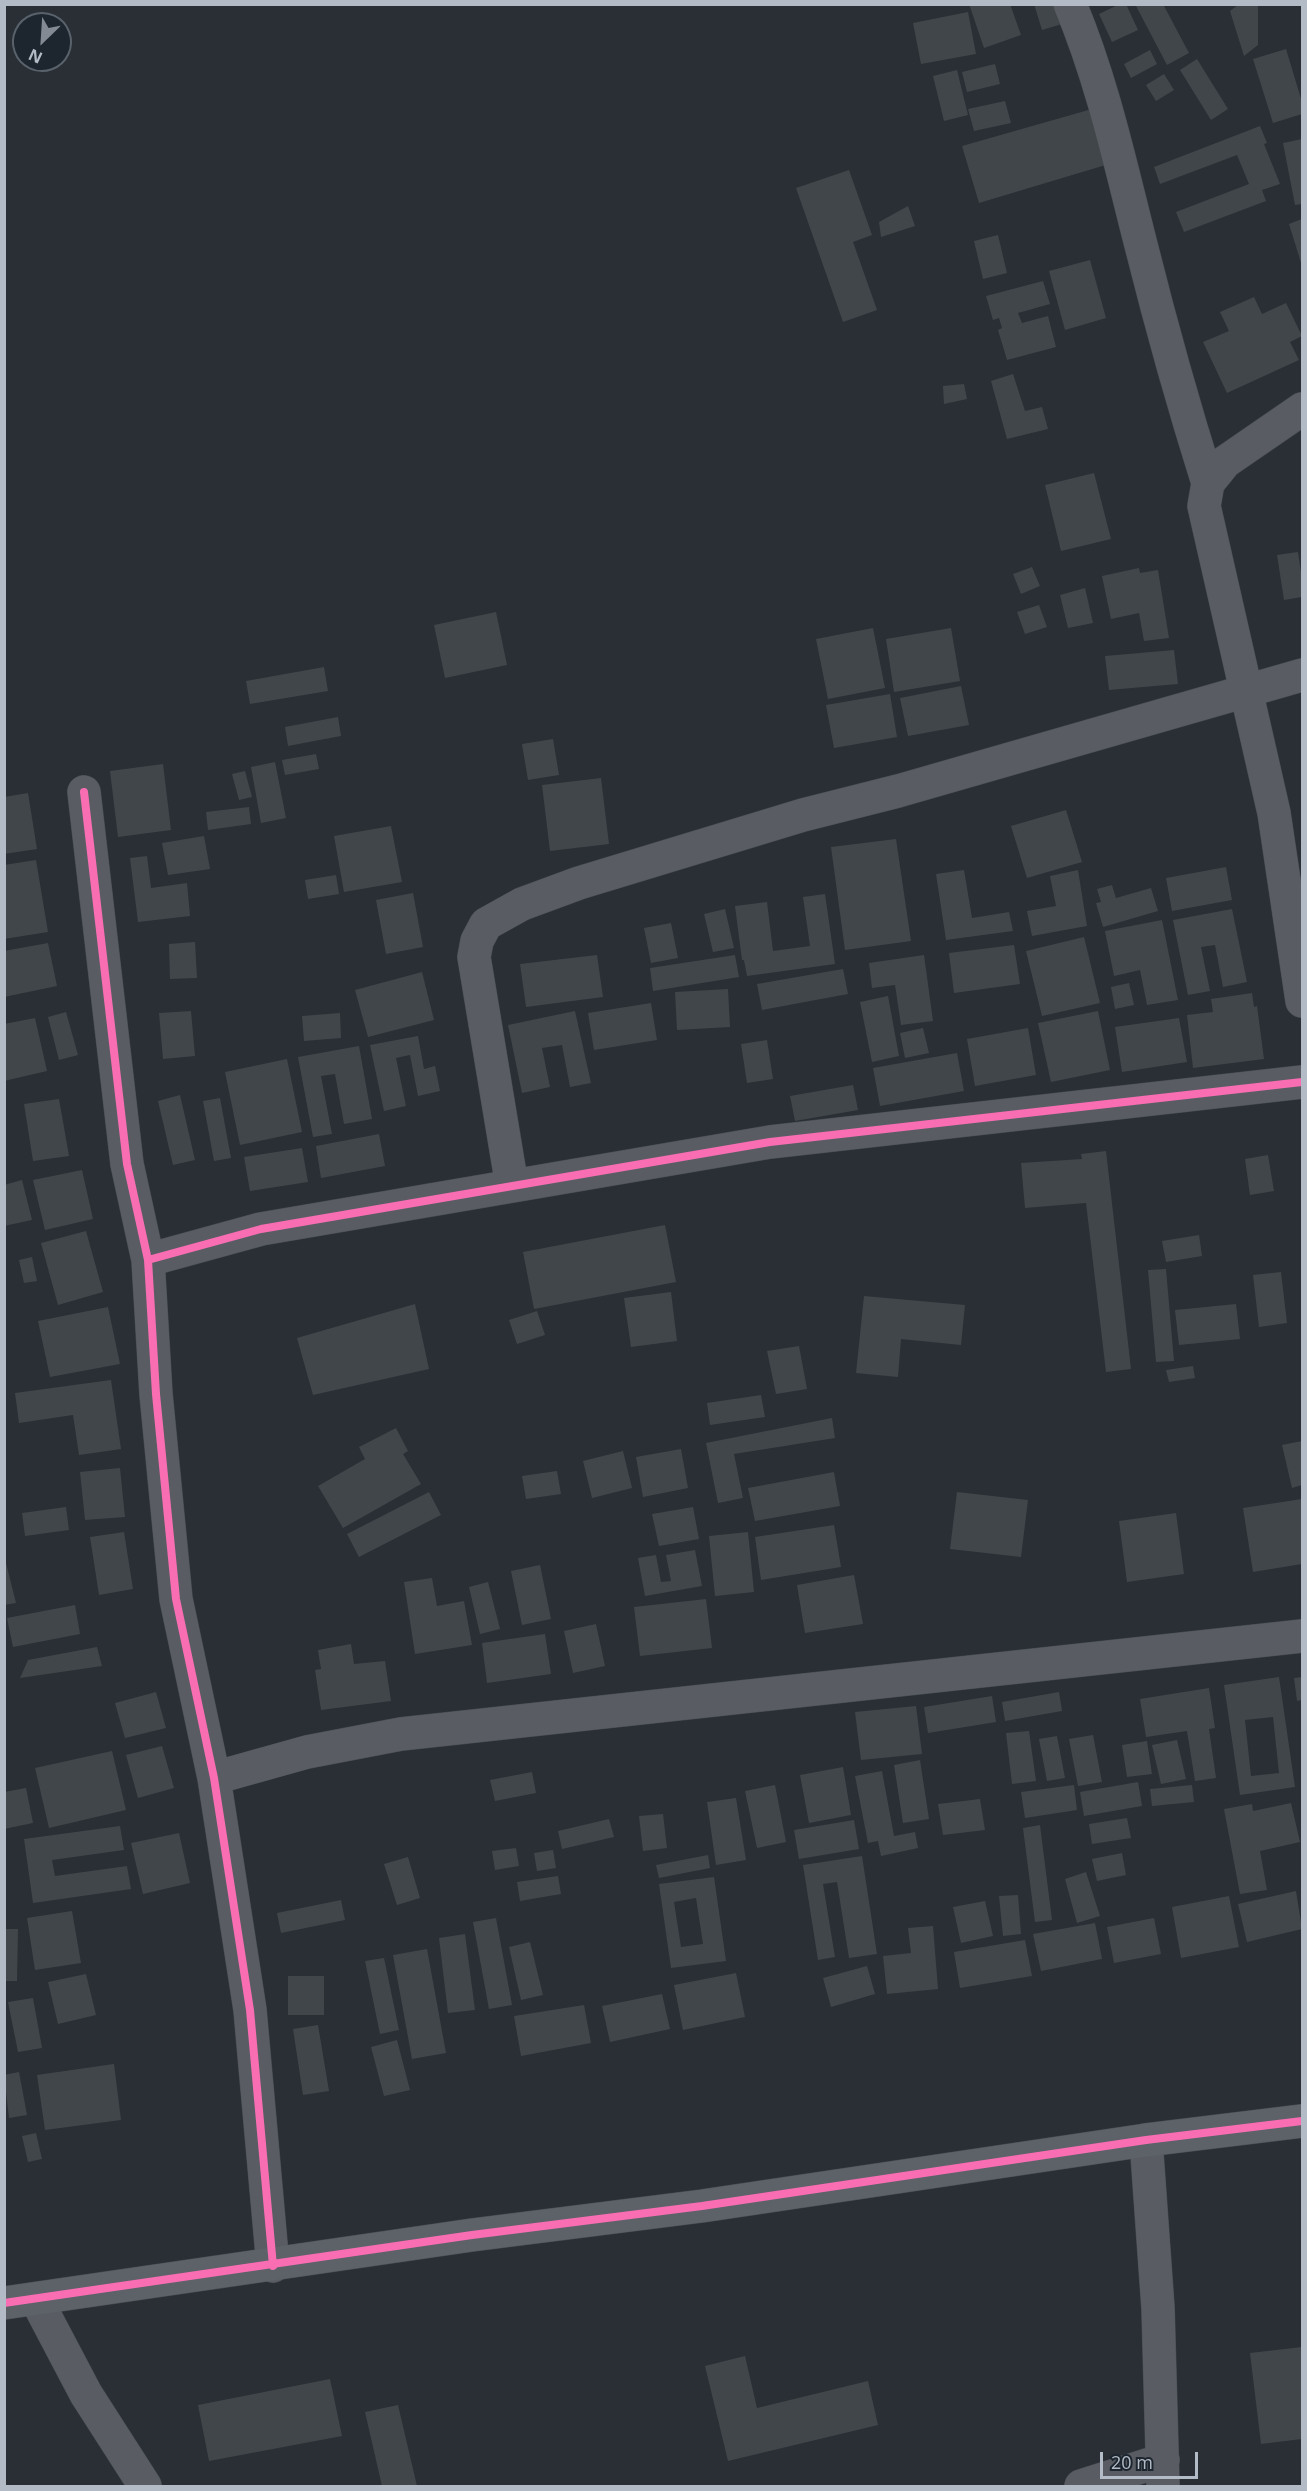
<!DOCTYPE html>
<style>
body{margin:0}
#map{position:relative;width:1307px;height:2491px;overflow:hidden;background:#292f35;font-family:"Open Sans",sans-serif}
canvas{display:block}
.frame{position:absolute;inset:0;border:6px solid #b3bbc6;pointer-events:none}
.north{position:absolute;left:12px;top:12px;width:60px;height:60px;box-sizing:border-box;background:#1d252f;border:2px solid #59616b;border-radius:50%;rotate:205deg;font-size:16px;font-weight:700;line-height:24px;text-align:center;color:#b3bbc6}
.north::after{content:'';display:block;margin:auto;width:21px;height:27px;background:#838a93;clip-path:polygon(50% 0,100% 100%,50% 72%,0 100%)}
.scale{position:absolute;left:1100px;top:2452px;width:98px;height:27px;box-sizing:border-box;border:3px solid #b3bbc6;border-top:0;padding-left:8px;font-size:18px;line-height:21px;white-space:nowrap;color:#b3bbc6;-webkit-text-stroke:4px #1d252f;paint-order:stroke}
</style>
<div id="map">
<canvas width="1307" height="2491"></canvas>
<div class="frame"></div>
<div class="north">N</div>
<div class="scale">20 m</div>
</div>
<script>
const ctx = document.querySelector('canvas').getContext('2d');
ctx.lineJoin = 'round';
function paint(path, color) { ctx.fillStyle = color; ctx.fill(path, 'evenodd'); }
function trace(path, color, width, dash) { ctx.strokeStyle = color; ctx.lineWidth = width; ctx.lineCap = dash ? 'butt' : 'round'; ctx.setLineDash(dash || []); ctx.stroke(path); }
paint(new Path2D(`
 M 969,4 L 1010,4 L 1021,35 L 984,48 Z
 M 1034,4 L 1056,4 L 1062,24 L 1042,30 Z
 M 1120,4 L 1126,4 L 1138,30 L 1112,42 L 1099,14 Z
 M 1135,4 L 1163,4 L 1189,53 L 1167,65 Z
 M 1239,4 L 1258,4 L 1258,45 L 1244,56 L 1230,11 Z
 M 968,12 L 976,54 L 921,64 L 913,23 Z
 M 1286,49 L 1302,102 L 1302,114 L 1273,123 L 1253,59 Z
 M 1150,50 L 1157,64 L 1131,78 L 1124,64 Z
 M 1197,59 L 1228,109 L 1211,120 L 1180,70 Z
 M 995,64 L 1000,84 L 967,92 L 962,72 Z
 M 957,70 L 968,115 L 944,121 L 933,76 Z
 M 1164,74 L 1174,90 L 1156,101 L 1146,85 Z
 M 1005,101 L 1011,123 L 974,131 L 968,109 Z
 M 1092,109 L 1109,164 L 979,203 L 962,146 Z
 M 1260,126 L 1267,143 L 1264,144 L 1280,184 L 1262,190 L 1266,201 L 1184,232 L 1176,212 L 1249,184 L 1237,155 L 1160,184 L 1154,167 Z
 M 1302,139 L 1302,204 L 1295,205 L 1283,143 Z
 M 849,170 L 872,235 L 853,242 L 877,310 L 843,322 L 796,188 Z
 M 908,206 L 915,226 L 881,237 L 879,222 Z
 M 1302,219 L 1302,266 L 1289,224 Z
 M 998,235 L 1007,273 L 983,279 L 974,241 Z
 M 1090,260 L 1106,318 L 1065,330 L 1049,271 Z
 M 1043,281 L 1050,304 L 1018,313 L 1022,323 L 1048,316 L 1056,347 L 1007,360 L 998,330 L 1002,328 L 999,318 L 993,320 L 986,296 Z
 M 1254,297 L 1262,314 L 1286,303 L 1302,336 L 1290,342 L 1299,360 L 1227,393 L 1203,342 L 1229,331 L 1220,312 Z
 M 1013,374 L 1025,411 L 1042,407 L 1048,429 L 1007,439 L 991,381 Z
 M 964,384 L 967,399 L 944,404 L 943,386 Z
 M 1094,473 L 1111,539 L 1061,551 L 1045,485 Z
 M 1298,552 L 1302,579 L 1302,597 L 1284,600 L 1277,555 Z
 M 1032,567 L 1040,586 L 1021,594 L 1013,574 Z
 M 1139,568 L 1140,573 L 1158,570 L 1169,638 L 1144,641 L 1139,613 L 1111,619 L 1102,576 Z
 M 1085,588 L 1093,623 L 1068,628 L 1060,595 Z
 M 1039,605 L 1047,627 L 1025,634 L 1017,612 Z
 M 496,612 L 507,665 L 445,678 L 434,625 Z
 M 873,628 L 885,688 L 828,699 L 816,639 Z
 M 951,628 L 960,681 L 894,692 L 886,639 Z
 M 1174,650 L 1178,684 L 1109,690 L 1105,656 Z
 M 324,667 L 328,691 L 250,704 L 246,681 Z
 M 961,686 L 969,725 L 908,736 L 900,698 Z
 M 890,694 L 897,737 L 834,748 L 826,705 Z
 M 338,717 L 341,736 L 288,746 L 285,727 Z
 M 553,739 L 559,775 L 528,780 L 522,744 Z
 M 316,754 L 319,769 L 285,775 L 282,760 Z
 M 275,762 L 286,818 L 261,823 L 251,767 Z
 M 163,764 L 171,830 L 118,837 L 110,771 Z
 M 245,771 L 252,797 L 239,800 L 232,774 Z
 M 601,778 L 609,844 L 550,851 L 542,785 Z
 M 28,793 L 37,849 L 4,854 L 4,797 Z
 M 249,807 L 251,824 L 208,830 L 206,812 Z
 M 1066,810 L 1082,862 L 1027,878 L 1011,826 Z
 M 391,826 L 402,882 L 344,892 L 334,836 Z
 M 204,836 L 210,869 L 168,875 L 162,843 Z
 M 896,839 L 911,941 L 845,950 L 831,847 Z
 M 147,856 L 151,888 L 187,883 L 190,916 L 138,922 L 130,858 Z
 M 36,860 L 48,932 L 4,939 L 4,865 Z
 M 1226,867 L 1232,900 L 1172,911 L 1166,878 Z
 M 964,870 L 972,918 L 1009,912 L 1013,931 L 946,940 L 936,874 Z
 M 1078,870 L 1087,926 L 1032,936 L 1027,911 L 1056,906 L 1050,876 Z
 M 336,875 L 339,894 L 308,899 L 305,880 Z
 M 1112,885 L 1116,898 L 1151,888 L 1158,911 L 1103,927 L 1096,903 L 1101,902 L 1097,889 Z
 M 413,893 L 423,947 L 386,954 L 376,900 Z
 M 825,894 L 835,964 L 747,976 L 744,960 L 742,960 L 735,906 L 767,902 L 773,951 L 810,946 L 803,897 Z
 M 725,909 L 734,948 L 713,952 L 704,914 Z
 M 1232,909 L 1247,982 L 1223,987 L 1215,945 L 1201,947 L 1210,991 L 1188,995 L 1173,920 Z
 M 1162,920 L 1178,1000 L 1147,1005 L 1140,970 L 1114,976 L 1105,931 Z
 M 671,923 L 678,958 L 651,963 L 644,928 Z
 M 1084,937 L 1100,1003 L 1042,1016 L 1026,951 Z
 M 195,942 L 197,978 L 170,979 L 169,944 Z
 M 48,943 L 57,986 L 4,997 L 4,951 Z
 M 1014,945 L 1020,984 L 954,993 L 949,953 Z
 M 597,955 L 603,997 L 526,1007 L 520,964 Z
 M 735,955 L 739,977 L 653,991 L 650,968 Z
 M 924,955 L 933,1021 L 901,1025 L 895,985 L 872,988 L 869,963 Z
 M 843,969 L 848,994 L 762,1010 L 757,984 Z
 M 422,972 L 434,1020 L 368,1037 L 355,990 Z
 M 1129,983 L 1134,1005 L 1115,1009 L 1111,987 Z
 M 728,989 L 730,1027 L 677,1030 L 675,992 Z
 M 1252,993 L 1254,1007 L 1257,1006 L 1264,1059 L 1193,1068 L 1187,1015 L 1213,1012 L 1211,999 Z
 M 888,996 L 899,1056 L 872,1062 L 860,1002 Z
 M 651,1003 L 657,1040 L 594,1050 L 588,1013 Z
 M 191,1011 L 195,1056 L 163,1059 L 159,1013 Z
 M 575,1011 L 591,1083 L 570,1087 L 562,1045 L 542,1048 L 550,1087 L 522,1093 L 508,1025 Z
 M 1098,1011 L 1110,1070 L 1051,1082 L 1038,1023 Z
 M 66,1012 L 78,1055 L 59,1060 L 48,1017 Z
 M 340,1013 L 341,1038 L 304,1041 L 302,1016 Z
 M 35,1018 L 47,1071 L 4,1081 L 4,1024 Z
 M 1179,1018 L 1187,1062 L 1122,1072 L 1115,1027 Z
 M 923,1028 L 929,1053 L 905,1058 L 900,1033 Z
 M 1028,1028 L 1036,1075 L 975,1086 L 967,1039 Z
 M 418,1036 L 424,1069 L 435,1066 L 440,1091 L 418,1096 L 410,1055 L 396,1058 L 406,1106 L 384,1111 L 370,1045 Z
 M 767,1040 L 773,1079 L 747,1083 L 741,1044 Z
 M 359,1046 L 372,1119 L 344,1124 L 335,1074 L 321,1076 L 332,1134 L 313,1137 L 298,1057 Z
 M 957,1053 L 964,1091 L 880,1106 L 873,1068 Z
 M 287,1059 L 302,1132 L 240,1145 L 225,1072 Z
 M 853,1085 L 858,1110 L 795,1121 L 790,1096 Z
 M 180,1095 L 195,1160 L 173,1165 L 158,1101 Z
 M 220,1098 L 231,1158 L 214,1161 L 203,1101 Z
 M 59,1099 L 69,1156 L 33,1161 L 24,1104 Z
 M 379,1134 L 385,1166 L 321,1178 L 316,1146 Z
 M 302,1148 L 308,1182 L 250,1191 L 244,1157 Z
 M 1106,1151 L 1131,1369 L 1106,1372 L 1086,1203 L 1025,1208 L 1021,1163 L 1082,1159 L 1081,1154 Z
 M 1268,1155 L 1274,1191 L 1250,1195 L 1245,1159 Z
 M 82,1170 L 93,1219 L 45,1230 L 33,1180 Z
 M 22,1180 L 32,1220 L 4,1226 L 4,1185 Z
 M 665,1225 L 676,1282 L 534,1309 L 523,1252 Z
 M 86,1231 L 103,1292 L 58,1305 L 41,1243 Z
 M 1199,1235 L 1202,1256 L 1166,1262 L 1162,1241 Z
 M 32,1257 L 37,1281 L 24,1283 L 19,1260 Z
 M 1166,1269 L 1174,1361 L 1156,1362 L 1148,1270 Z
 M 1281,1272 L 1287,1323 L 1259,1327 L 1253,1275 Z
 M 671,1292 L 677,1341 L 631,1347 L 624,1298 Z
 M 864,1296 L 965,1305 L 961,1345 L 901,1339 L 898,1377 L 856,1373 Z
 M 415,1304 L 429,1369 L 313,1395 L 297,1338 Z
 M 1236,1304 L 1240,1339 L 1179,1345 L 1175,1310 Z
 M 108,1307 L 120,1364 L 50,1377 L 38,1321 Z
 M 537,1311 L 545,1335 L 517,1344 L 509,1320 Z
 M 799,1346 L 807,1389 L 776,1394 L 767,1351 Z
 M 1193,1366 L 1195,1378 L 1169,1382 L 1166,1370 Z
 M 111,1380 L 121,1449 L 79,1455 L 73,1415 L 19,1423 L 15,1393 Z
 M 761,1395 L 765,1417 L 710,1425 L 707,1403 Z
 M 832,1418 L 835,1438 L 734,1454 L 743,1498 L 718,1503 L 706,1443 Z
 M 396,1428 L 408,1451 L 403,1454 L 421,1484 L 343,1528 L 318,1486 L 365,1459 L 359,1447 Z
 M 1302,1441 L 1302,1485 L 1292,1488 L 1282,1445 Z
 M 681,1449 L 688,1488 L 643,1497 L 636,1457 Z
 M 623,1451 L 632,1488 L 592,1498 L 583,1461 Z
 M 120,1468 L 125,1517 L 85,1520 L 80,1472 Z
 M 557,1471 L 561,1494 L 526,1499 L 522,1476 Z
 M 834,1472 L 840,1506 L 755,1521 L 748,1488 Z
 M 429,1492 L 441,1515 L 359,1557 L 347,1534 Z
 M 957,1492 L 1028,1500 L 1021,1557 L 950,1549 Z
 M 1302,1499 L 1302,1564 L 1253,1572 L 1243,1508 Z
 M 66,1507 L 69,1530 L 25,1536 L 22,1513 Z
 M 693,1507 L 699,1539 L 659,1546 L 652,1514 Z
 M 1176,1513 L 1184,1574 L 1127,1582 L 1119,1521 Z
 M 834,1525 L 841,1567 L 761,1580 L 755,1537 Z
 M 124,1532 L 133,1589 L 99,1595 L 90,1537 Z
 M 748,1532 L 754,1592 L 715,1596 L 709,1536 Z
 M 695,1550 L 702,1586 L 645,1596 L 638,1558 L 656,1555 L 661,1582 L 671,1581 L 666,1555 Z
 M 4,1555 L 16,1603 L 4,1605 Z
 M 540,1565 L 551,1619 L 522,1625 L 511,1571 Z
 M 854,1575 L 863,1624 L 805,1633 L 797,1585 Z
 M 432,1578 L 437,1606 L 464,1601 L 472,1645 L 415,1654 L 404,1582 Z
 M 488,1582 L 500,1629 L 480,1634 L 469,1587 Z
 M 706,1599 L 712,1648 L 640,1656 L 634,1607 Z
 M 75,1605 L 80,1634 L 13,1647 L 7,1618 Z
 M 596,1624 L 605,1666 L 573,1673 L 564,1631 Z
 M 545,1634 L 551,1674 L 487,1683 L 482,1643 Z
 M 351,1644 L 354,1664 L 385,1661 L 391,1701 L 321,1710 L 315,1670 L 321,1669 L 318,1650 Z
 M 97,1647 L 102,1666 L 20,1678 L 28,1660 Z
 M 1279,1677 L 1295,1787 L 1240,1795 L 1224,1685 ZM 1273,1717 L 1279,1773 L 1251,1776 L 1245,1720 Z
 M 1302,1677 L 1302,1700 L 1297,1701 L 1294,1678 Z
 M 1209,1688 L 1215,1728 L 1209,1729 L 1216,1778 L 1195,1781 L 1187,1731 L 1146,1737 L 1140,1699 Z
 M 156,1692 L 166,1728 L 125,1738 L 115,1703 Z
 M 1059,1692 L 1062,1711 L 1005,1721 L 1002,1702 Z
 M 992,1696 L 996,1722 L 928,1733 L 924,1707 Z
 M 916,1706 L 922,1754 L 861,1760 L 855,1712 Z
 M 1029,1731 L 1036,1781 L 1012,1784 L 1006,1733 Z
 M 1093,1735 L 1102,1782 L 1078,1786 L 1069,1739 Z
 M 1057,1736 L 1065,1778 L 1047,1781 L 1039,1739 Z
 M 1177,1740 L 1186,1779 L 1161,1784 L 1152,1745 Z
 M 1147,1741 L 1152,1774 L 1127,1777 L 1122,1745 Z
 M 162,1746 L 174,1788 L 138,1798 L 126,1755 Z
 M 112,1751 L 126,1810 L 49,1828 L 35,1768 Z
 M 920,1760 L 929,1819 L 903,1823 L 894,1765 Z
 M 843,1767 L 851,1815 L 809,1823 L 800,1775 Z
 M 882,1771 L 894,1836 L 915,1832 L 918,1848 L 881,1856 L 878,1841 L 868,1843 L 855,1776 Z
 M 532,1772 L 536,1793 L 495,1801 L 490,1780 Z
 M 1138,1782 L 1142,1806 L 1084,1816 L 1080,1792 Z
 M 775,1785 L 786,1842 L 757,1848 L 745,1791 Z
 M 1074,1785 L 1077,1810 L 1025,1818 L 1021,1792 Z
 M 1192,1785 L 1194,1802 L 1152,1806 L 1150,1789 Z
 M 26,1788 L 33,1823 L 4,1829 L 4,1792 Z
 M 736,1798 L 746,1860 L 716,1865 L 707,1802 Z
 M 980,1799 L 985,1830 L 943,1835 L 938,1804 Z
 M 1291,1803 L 1300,1842 L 1260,1851 L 1267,1890 L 1240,1894 L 1224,1809 L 1252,1804 L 1253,1811 Z
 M 663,1814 L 667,1848 L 643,1851 L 639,1816 Z
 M 1127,1818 L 1131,1838 L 1092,1844 L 1089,1824 Z
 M 609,1819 L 614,1837 L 562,1849 L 558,1831 Z
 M 854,1820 L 859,1849 L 799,1859 L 794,1830 Z
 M 1040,1825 L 1052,1920 L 1035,1922 L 1023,1828 Z
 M 120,1826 L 124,1850 L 52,1860 L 55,1876 L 127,1866 L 131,1889 L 33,1903 L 24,1839 Z
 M 179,1833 L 190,1883 L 143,1894 L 131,1843 Z
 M 516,1848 L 519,1866 L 495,1870 L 492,1851 Z
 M 553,1850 L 556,1868 L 537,1871 L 534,1853 Z
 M 1122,1853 L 1126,1875 L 1097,1881 L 1092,1859 Z
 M 708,1855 L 710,1868 L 659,1878 L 656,1865 Z
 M 862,1856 L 877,1954 L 849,1958 L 837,1882 L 823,1884 L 835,1957 L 818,1960 L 803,1865 Z
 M 408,1857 L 420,1898 L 397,1905 L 384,1864 Z
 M 1086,1872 L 1100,1916 L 1077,1923 L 1065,1879 Z
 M 558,1876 L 561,1894 L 520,1901 L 517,1882 Z
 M 714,1877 L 726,1961 L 671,1968 L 659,1884 ZM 696,1898 L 703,1944 L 681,1947 L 674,1902 Z
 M 1296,1891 L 1302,1929 L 1247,1942 L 1238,1904 Z
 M 1018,1895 L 1021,1934 L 1003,1936 L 999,1896 Z
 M 1229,1896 L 1239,1947 L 1181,1958 L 1172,1907 Z
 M 341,1900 L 345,1920 L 281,1933 L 277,1913 Z
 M 985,1901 L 993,1936 L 961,1943 L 953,1907 Z
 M 72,1911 L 81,1963 L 35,1970 L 27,1918 Z
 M 496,1918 L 512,2005 L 489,2009 L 473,1922 Z
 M 1154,1918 L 1161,1954 L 1114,1963 L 1107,1927 Z
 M 1095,1923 L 1102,1959 L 1041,1971 L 1033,1934 Z
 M 933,1926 L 938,1989 L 887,1994 L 883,1956 L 911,1953 L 908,1928 Z
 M 4,1929 L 18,1929 L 17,1981 L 4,1981 Z
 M 465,1934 L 475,2010 L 448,2013 L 439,1938 Z
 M 1025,1940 L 1032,1976 L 960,1988 L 954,1952 Z
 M 530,1942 L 543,1995 L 521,2000 L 509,1947 Z
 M 427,1949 L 446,2053 L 412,2059 L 393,1955 Z
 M 384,1958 L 399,2030 L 380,2034 L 365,1961 Z
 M 867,1966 L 875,1994 L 831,2007 L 823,1978 Z
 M 736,1973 L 745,2017 L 683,2030 L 674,1985 Z
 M 86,1974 L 96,2015 L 58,2024 L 48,1982 Z
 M 288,1976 L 324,1976 L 324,2015 L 288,2015 Z
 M 662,1994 L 670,2029 L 610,2042 L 602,2006 Z
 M 33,1998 L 42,2048 L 18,2052 L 8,2002 Z
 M 584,2005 L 591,2043 L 521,2056 L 514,2016 Z
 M 318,2025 L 329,2091 L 303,2095 L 293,2029 Z
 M 397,2040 L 410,2090 L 384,2096 L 371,2047 Z
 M 114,2064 L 121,2120 L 45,2130 L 37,2075 Z
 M 19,2072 L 27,2115 L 9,2118 L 4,2075 Z
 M 36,2133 L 42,2159 L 28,2162 L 22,2136 Z
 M 1302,2347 L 1302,2439 L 1261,2444 L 1250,2353 Z
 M 745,2356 L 757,2408 L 868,2381 L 878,2425 L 728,2461 L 705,2366 Z
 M 330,2379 L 342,2436 L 209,2461 L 198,2405 Z
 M 398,2405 L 417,2486 L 382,2486 L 365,2412 Z`), '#41464b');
const street = new Path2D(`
 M 1070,4 C 1103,83 1120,163 1141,245 C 1161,325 1183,404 1208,483
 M 1302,409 L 1225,462 L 1208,483 L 1204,506 L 1274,813 L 1302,1001
 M 84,792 L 127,1164 L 148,1260 L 156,1394 L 176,1599 L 214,1778 L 250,2010 L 273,2266
 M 512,1186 L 474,957 L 477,941 L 486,924 L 522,904 L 579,883 L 803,815 L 898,791 L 1302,675
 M 148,1260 L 261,1229 L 770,1142 L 1302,1082
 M 214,1778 L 307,1752 L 401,1734 L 1302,1636
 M 1146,2140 L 1158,2308 L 1163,2486
 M 36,2299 L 86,2394 L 145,2486
 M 1081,2486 L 1163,2460`);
const secondary = new Path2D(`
 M 4,2303 L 472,2235 L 702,2206 L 1146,2140 L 1302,2121`);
trace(street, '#474b50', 34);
trace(secondary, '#474b50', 34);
trace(street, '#595d63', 33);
trace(secondary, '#5d6168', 33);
trace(new Path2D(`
 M 84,792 L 127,1164 L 148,1260 L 156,1394 L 176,1599 L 214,1778 L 250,2010 L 273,2266
 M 148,1260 L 261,1229 L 770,1142 L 1302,1082
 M 4,2303 L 472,2235 L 702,2206 L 1146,2140 L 1302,2121`), '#f96db3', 8);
</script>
